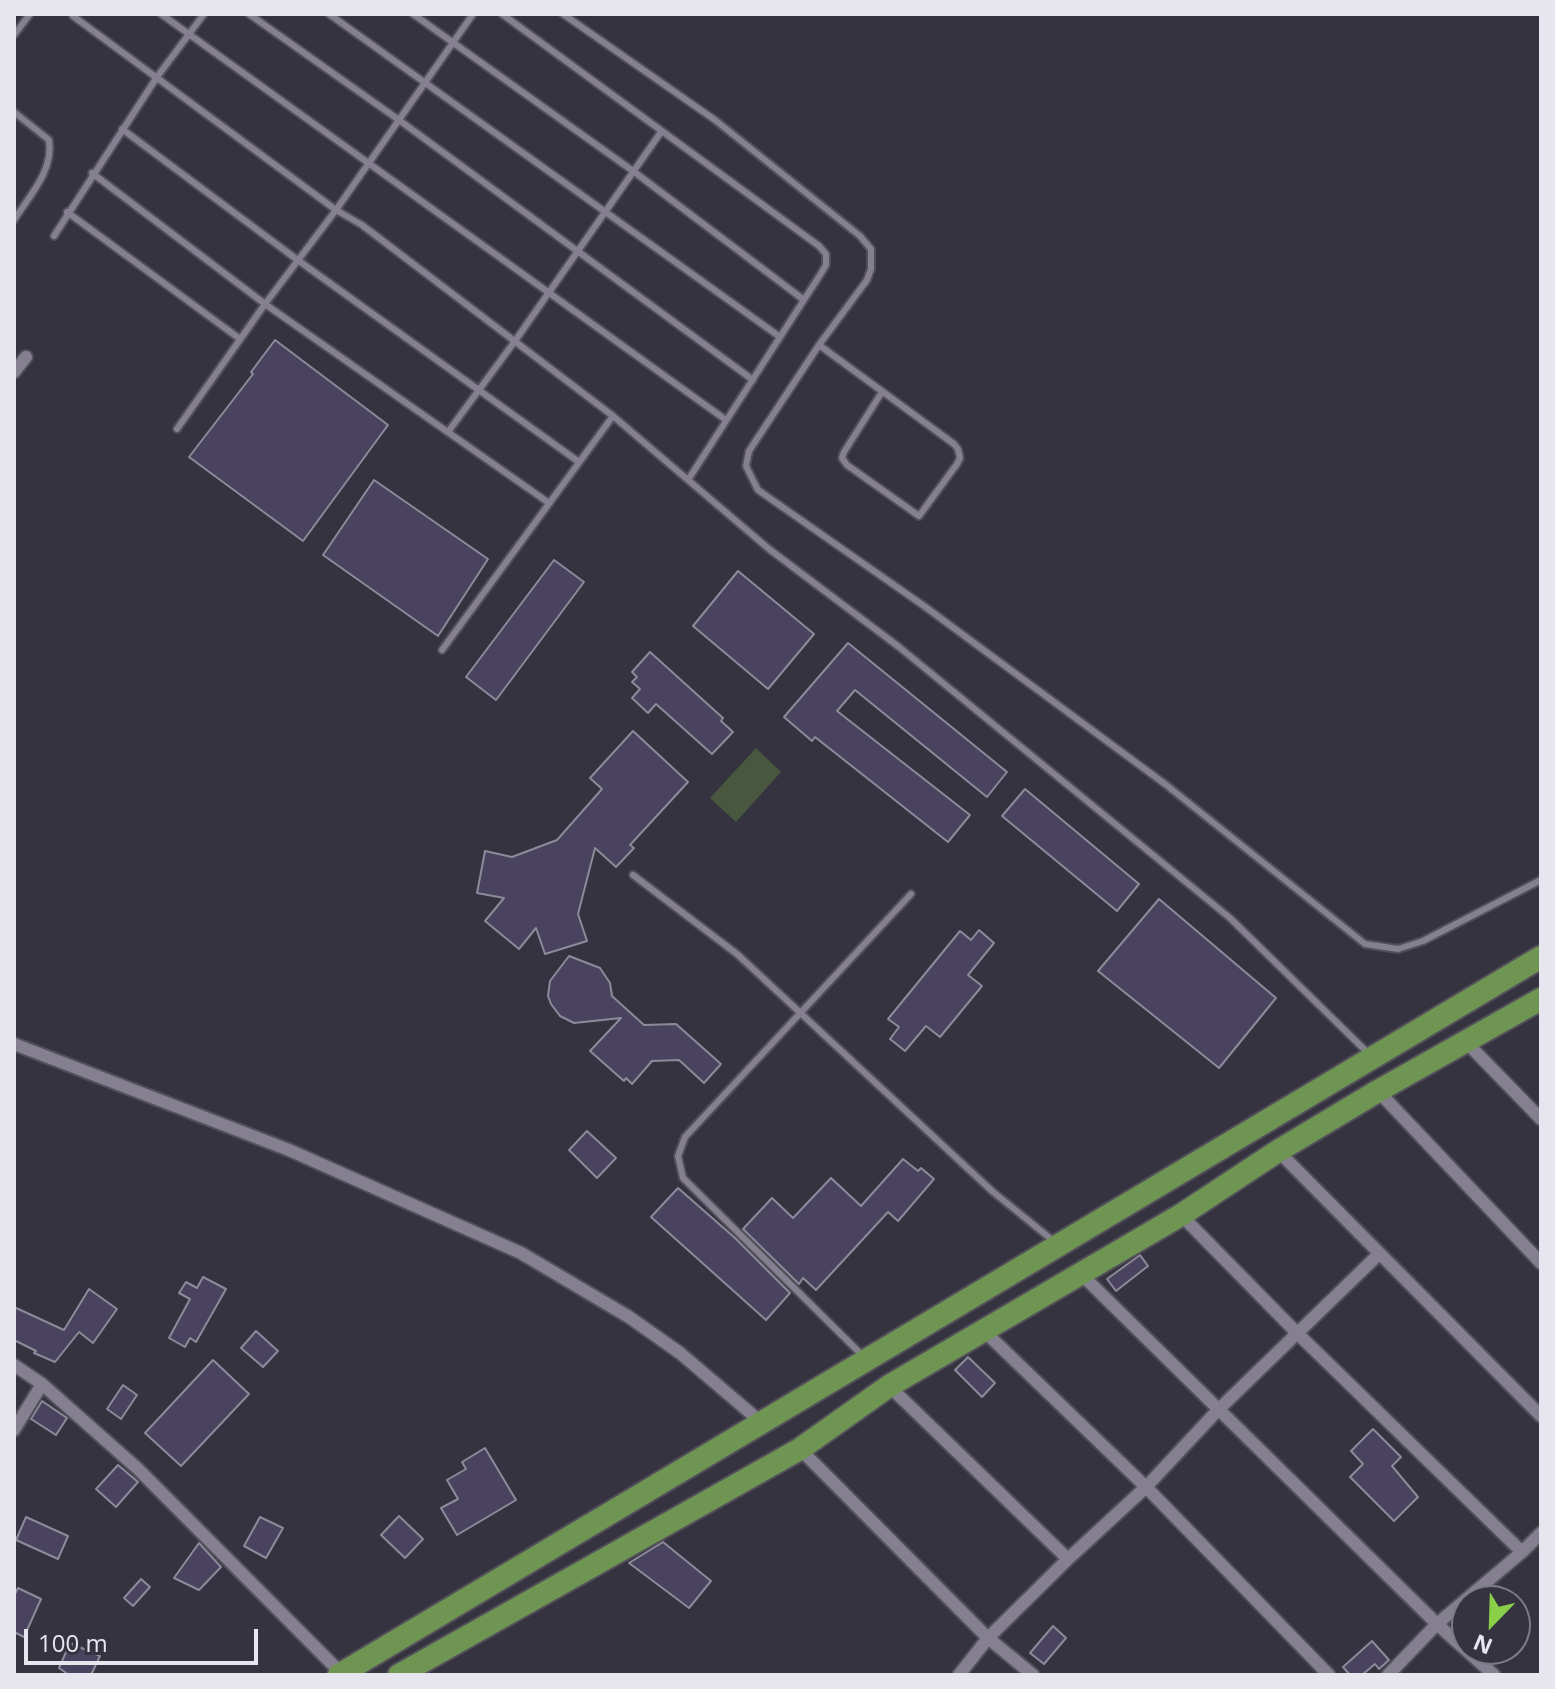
<!DOCTYPE html>
<style>
body{margin:0}
#map{position:relative;width:1555px;height:1689px;overflow:hidden;background:#35333f;font-family:"Open Sans",sans-serif}
canvas{display:block}
.frame{position:absolute;inset:0;border:16px solid #e7e5ed;pointer-events:none}
.north{position:absolute;left:1451px;top:1585px;width:80px;height:80px;box-sizing:border-box;background:#35333f;border:2px solid #7c7a85;border-radius:50%;rotate:203deg;font-size:22px;font-weight:700;line-height:32px;text-align:center;color:#e7e5ed}
.north::after{content:'';display:block;margin:auto;width:28px;height:36px;background:#89cf48;clip-path:polygon(50% 0,100% 100%,50% 72%,0 100%)}
.scale{position:absolute;left:24px;top:1629px;width:234px;height:36px;box-sizing:border-box;border:4px solid #e7e5ed;border-top:0;padding-left:10px;font-size:24px;line-height:28px;white-space:nowrap;color:#e7e5ed;-webkit-text-stroke:6px #35333f;paint-order:stroke}
</style>
<div id="map">
<canvas width="1555" height="1689"></canvas>
<div class="frame"></div>
<div class="north">N</div>
<div class="scale">100 m</div>
</div>
<script>
const ctx = document.querySelector('canvas').getContext('2d');
ctx.lineJoin = 'round';
function paint(path, color) { ctx.fillStyle = color; ctx.fill(path, 'evenodd'); }
function trace(path, color, width, dash) { ctx.strokeStyle = color; ctx.lineWidth = width; ctx.lineCap = dash ? 'butt' : 'round'; ctx.setLineDash(dash || []); ctx.stroke(path); }
paint(new Path2D(`
 M 756,748 L 781,772 L 736,822 L 710,798 Z`), '#48573e');
const building = new Path2D(`
 M 275,340 L 388,425 L 303,541 L 189,457 L 253,374 L 251,372 Z
 M 374,480 L 488,559 L 438,636 L 323,555 Z
 M 554,560 L 584,582 L 496,700 L 466,677 Z
 M 738,571 L 814,634 L 768,689 L 693,626 Z
 M 848,643 L 1007,772 L 987,797 L 855,690 L 837,711 L 970,815 L 948,842 L 815,737 L 812,741 L 784,717 Z
 M 650,652 L 723,718 L 721,721 L 733,732 L 712,754 L 656,704 L 648,713 L 632,698 L 640,689 L 632,682 L 637,677 L 632,672 Z
 M 633,731 L 688,782 L 630,845 L 634,848 L 616,867 L 595,848 L 578,914 L 587,941 L 545,954 L 536,928 L 519,949 L 485,921 L 504,898 L 477,893 L 485,851 L 512,857 L 557,840 L 602,789 L 590,778 Z
 M 1025,789 L 1139,884 L 1117,911 L 1002,816 Z
 M 1159,899 L 1276,998 L 1219,1068 L 1098,971 Z
 M 979,930 L 994,943 L 968,975 L 982,986 L 940,1037 L 926,1026 L 905,1051 L 890,1039 L 899,1027 L 888,1019 L 960,931 L 971,940 Z
 M 569,956 L 600,968 L 610,983 L 612,996 L 644,1025 L 676,1024 L 721,1064 L 704,1083 L 679,1060 L 652,1061 L 632,1084 L 626,1078 L 624,1081 L 590,1051 L 621,1018 L 574,1023 L 560,1016 L 551,1004 L 548,996 L 550,981 Z
 M 587,1131 L 616,1158 L 597,1178 L 569,1150 Z
 M 903,1159 L 918,1171 L 921,1168 L 934,1179 L 898,1221 L 888,1212 L 816,1290 L 803,1278 L 799,1284 L 743,1229 L 772,1198 L 793,1218 L 831,1178 L 861,1206 Z
 M 678,1188 L 735,1238 L 790,1293 L 766,1320 L 651,1217 Z
 M 1140,1255 L 1148,1266 L 1116,1291 L 1107,1279 Z
 M 203,1277 L 226,1289 L 196,1342 L 190,1338 L 185,1347 L 169,1338 L 190,1299 L 179,1293 L 186,1282 L 197,1288 Z
 M 89,1289 L 117,1309 L 93,1343 L 79,1332 L 55,1362 L 34,1353 L 36,1351 L 14,1340 L 14,1307 L 64,1330 Z
 M 256,1331 L 278,1351 L 263,1367 L 241,1348 Z
 M 968,1357 L 995,1383 L 982,1397 L 955,1370 Z
 M 213,1360 L 249,1394 L 181,1466 L 145,1433 Z
 M 123,1385 L 137,1395 L 121,1419 L 107,1409 Z
 M 42,1401 L 67,1418 L 56,1435 L 31,1419 Z
 M 1373,1429 L 1401,1457 L 1392,1466 L 1418,1497 L 1394,1521 L 1350,1477 L 1363,1464 L 1351,1451 Z
 M 485,1448 L 516,1500 L 457,1535 L 441,1508 L 458,1499 L 447,1480 L 466,1469 L 462,1462 Z
 M 118,1465 L 138,1482 L 116,1507 L 96,1489 Z
 M 399,1516 L 423,1539 L 405,1558 L 381,1535 Z
 M 26,1517 L 68,1536 L 58,1559 L 16,1540 Z
 M 260,1517 L 283,1528 L 266,1558 L 244,1546 Z
 M 663,1542 L 711,1581 L 689,1608 L 629,1563 Z
 M 199,1543 L 221,1567 L 199,1590 L 174,1578 Z
 M 141,1579 L 150,1587 L 133,1606 L 124,1598 Z
 M 18,1588 L 41,1599 L 24,1637 L 14,1632 L 14,1596 Z
 M 1053,1626 L 1066,1638 L 1044,1664 L 1030,1653 Z
 M 1372,1641 L 1389,1660 L 1379,1669 L 1375,1664 L 1362,1675 L 1350,1675 L 1343,1667 Z
 M 70,1643 L 100,1656 L 91,1675 L 69,1675 L 59,1668 Z`);
paint(building, '#4a4360');
trace(building, '#8d8a99', 2);
const lane = new Path2D(`
 M 161,14 L 726,420
 M 249,14 L 399,120 L 753,380
 M 329,14 L 780,337
 M 413,14 L 633,171 L 804,300
 M 502,14 L 819,246 L 826,254 L 826,265 L 820,275 L 688,480
 M 563,14 L 715,120 L 860,236 L 871,249 L 871,269 L 867,280 L 819,345 L 749,451 L 746,466 L 758,490 L 924,606 L 1165,784 L 1365,944 L 1398,949 L 1423,941 L 1541,880
 M 73,16 L 336,210 L 362,225 L 613,416 L 769,549 L 899,647 L 1230,918 L 1369,1054
 M 14,35 L 30,14
 M 14,112 L 49,140 C 54,170 30,195 14,220
 M 122,129 L 299,261 L 579,462
 M 92,173 L 265,304 L 549,503
 M 67,212 L 240,339
 M 54,236 L 157,77 L 204,14
 M 819,345 L 954,444 L 958,449 L 960,458 L 957,464 L 919,516 L 847,465 L 842,458 L 844,452 L 882,392
 M 177,429 L 265,304 L 336,210 L 473,14
 M 448,432 L 515,341 L 661,132
 M 442,650 L 613,416
 M 633,875 L 737,954 L 992,1191 L 1056,1243
 M 864,1357 L 683,1178 L 678,1156 L 685,1137 L 911,894`);
const street = new Path2D(`
 M 14,372 L 26,357
 M 1466,1042 L 1541,1119
 M 14,1044 L 289,1150 L 521,1253 L 629,1317 L 680,1353 L 761,1422
 M 1378,1091 L 1541,1263
 M 1278,1151 L 1541,1416
 M 1181,1215 L 1297,1333 L 1522,1552
 M 1081,1274 L 1437,1624 L 1494,1675
 M 982,1329 L 1146,1487 L 1329,1675
 M 14,1365 L 42,1384 L 138,1469 L 341,1673
 M 889,1386 L 1068,1559
 M 14,1430 L 42,1384
 M 800,1449 L 988,1638 L 1033,1675
 M 959,1675 L 988,1638 L 1068,1559 L 1146,1487 L 1218,1410 L 1379,1254
 M 1388,1675 L 1437,1624 L 1522,1552 L 1541,1533`);
const highway = new Path2D(`
 M 339,1675 L 1541,957
 M 399,1675 L 800,1449 L 889,1386 L 1181,1215 L 1278,1151 L 1378,1091 L 1541,999`);
trace(lane, '#524f5a', 10);
trace(street, '#524f5a', 16);
trace(highway, '#524f5a', 26);
trace(lane, '#84808f', 6);
trace(street, '#84808f', 12);
trace(highway, '#6f9552', 22);
</script>
